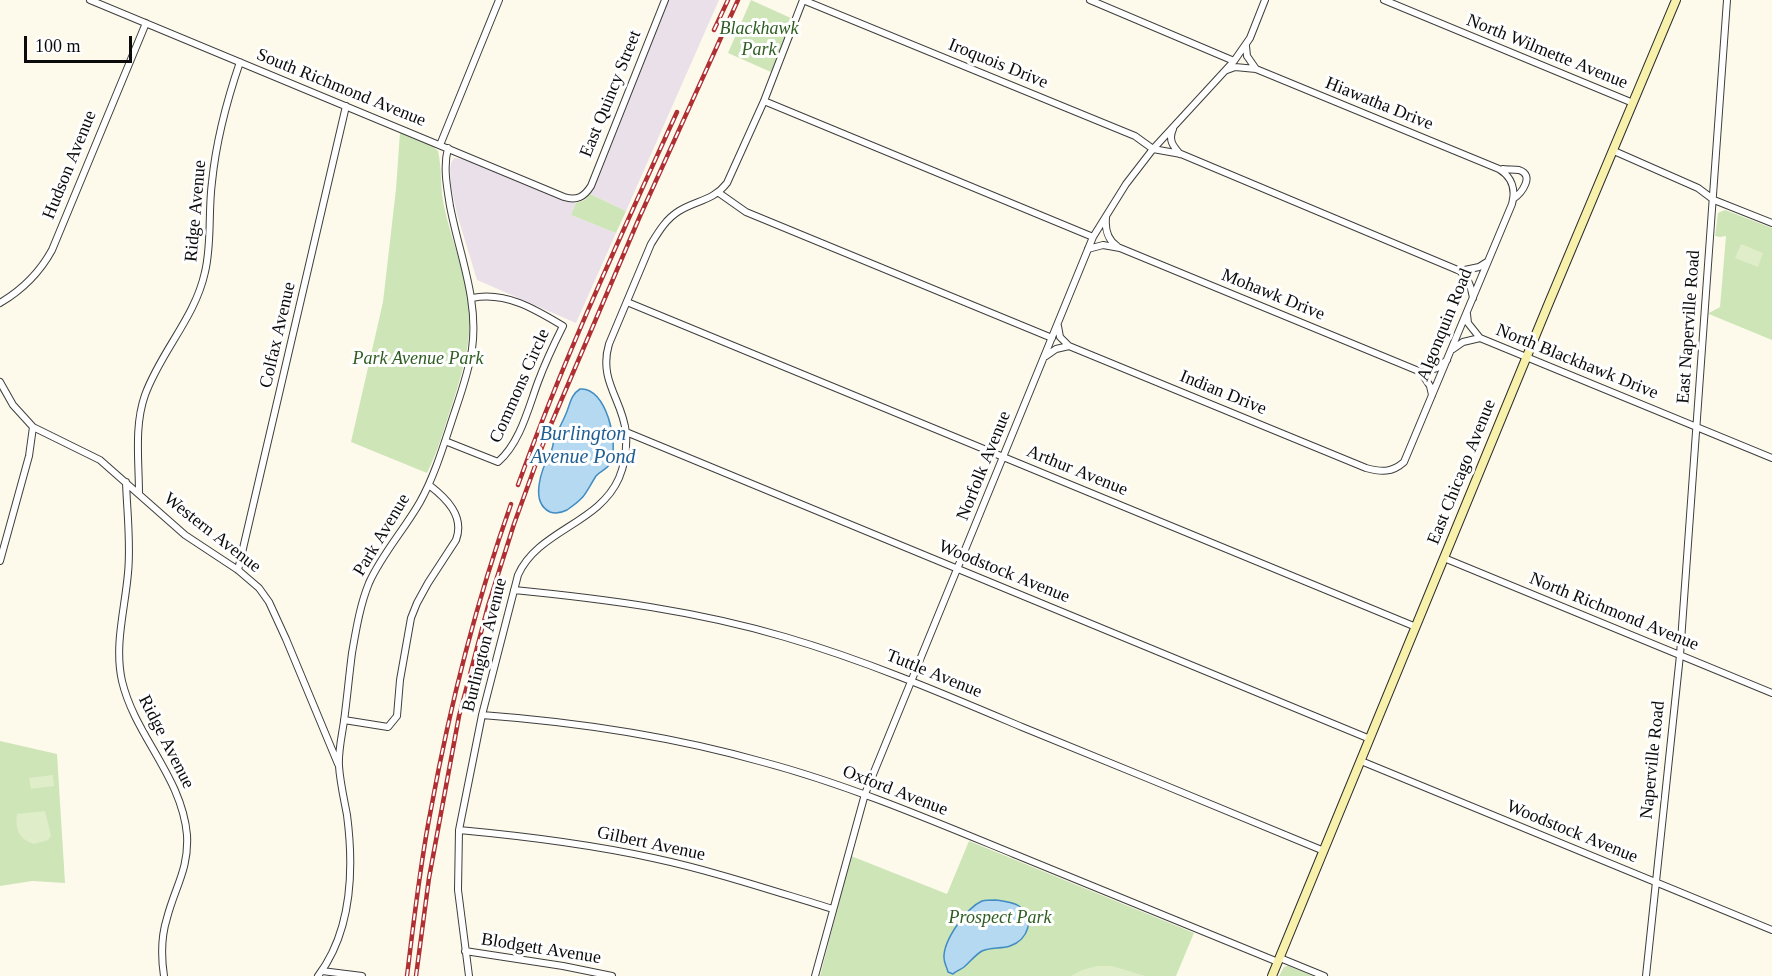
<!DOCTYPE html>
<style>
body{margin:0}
#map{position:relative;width:1772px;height:976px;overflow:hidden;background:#fdfaeb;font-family:"Times New Roman",serif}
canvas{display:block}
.scale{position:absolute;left:24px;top:36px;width:108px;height:27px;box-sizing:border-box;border:3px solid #0b0b0b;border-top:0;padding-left:8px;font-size:18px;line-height:21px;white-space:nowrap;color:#0b0b0b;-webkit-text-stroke:4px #fff;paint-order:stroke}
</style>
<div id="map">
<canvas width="1772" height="976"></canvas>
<div class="scale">100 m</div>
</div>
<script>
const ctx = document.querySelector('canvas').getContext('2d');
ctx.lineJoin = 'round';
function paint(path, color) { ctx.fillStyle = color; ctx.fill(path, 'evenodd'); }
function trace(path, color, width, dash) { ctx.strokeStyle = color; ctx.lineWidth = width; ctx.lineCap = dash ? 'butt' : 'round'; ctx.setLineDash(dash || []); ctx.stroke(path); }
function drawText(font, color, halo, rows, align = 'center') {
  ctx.font = font + ' "Times New Roman",serif'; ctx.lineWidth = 6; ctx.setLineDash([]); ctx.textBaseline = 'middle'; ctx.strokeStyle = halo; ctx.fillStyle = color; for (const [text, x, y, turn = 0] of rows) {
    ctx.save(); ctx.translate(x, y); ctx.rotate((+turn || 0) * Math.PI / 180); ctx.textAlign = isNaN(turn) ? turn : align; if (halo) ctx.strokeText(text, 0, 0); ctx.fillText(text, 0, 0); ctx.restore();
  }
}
paint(new Path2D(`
 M 669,0 L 719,0 L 626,211 L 590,194 L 599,177 Z
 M 454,158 L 464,159 L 565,201 L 576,203 L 571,215 L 616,233 L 576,323 L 477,280 L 457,214 L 451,186 L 450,170 L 451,163 Z`), '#e9e0ea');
paint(new Path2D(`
 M 751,0 L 793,19 L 771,72 L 728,53 Z
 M 400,132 L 431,145 L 438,151 C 442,168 440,188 444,206 C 450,236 463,265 468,295 C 475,337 461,378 448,417 C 442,436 436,455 427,473 L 351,442 L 383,302 L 396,189 Z
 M 590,194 L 626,211 L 616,233 L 571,215 L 576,203 L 585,200 Z
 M 1725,210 L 1772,228 L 1772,340 L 1709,314 L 1709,313 L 1720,307 L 1726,236 L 1720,237 L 1715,236 L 1718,213 Z
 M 0,741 L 57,754 L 65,883 L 32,881 L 0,886 Z
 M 969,841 L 1194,933 L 1176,976 L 820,976 L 851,856 L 947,894 Z
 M 1288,966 L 1291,967 L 1313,976 L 1279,976 L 1284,967 Z`), '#cee5b8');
paint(new Path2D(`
 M 1741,244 L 1763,253 L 1758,267 L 1735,258 Z
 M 53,775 L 54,786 L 31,789 L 29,778 Z
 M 45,811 L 51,836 L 48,840 L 34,844 C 19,839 15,830 17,814 Z
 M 1097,966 L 1112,966 L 1145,976 L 1071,976 L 1082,970 Z`), '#e0edc9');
const water = new Path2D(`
 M 580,389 C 606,386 620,445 610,464 C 606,470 600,471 596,476 C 584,495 586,497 567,510 C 561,513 556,514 550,512 C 529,502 542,468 550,454 C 553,449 553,442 555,437 C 558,430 562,423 565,416 C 570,406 570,395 580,389 Z
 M 996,900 C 1003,901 1013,902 1019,906 C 1036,918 1028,940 1010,946 C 1001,949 991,947 982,951 C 975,955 970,962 964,967 C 960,970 956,971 953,974 L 948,972 C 947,967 944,963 944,958 C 943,941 966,908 982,901 C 986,900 991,900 996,900 Z`);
paint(water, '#b4d9f1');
trace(water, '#418cc2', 1.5);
const street = new Path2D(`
 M 90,0 L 564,197 C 577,201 584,197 591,186 L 665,0
 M 1090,0 L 1234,61
 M 1384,0 L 1633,103
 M 1246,46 L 1247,56 L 1256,69
 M 764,101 L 1093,237
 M 1173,129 C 1168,140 1173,146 1180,154
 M 440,145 L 499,0
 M 1614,151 L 1698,188 L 1714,200 L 1772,223
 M 1503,169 C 1507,170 1514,169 1519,170 C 1535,175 1522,193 1513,199
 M 719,193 L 746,212 L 1052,338
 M 1106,218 C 1105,229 1108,240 1117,246
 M 1088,249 L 1103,245 L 1120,248 L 1421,372 L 1430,386 L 1432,395
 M 1460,271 L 1479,267 L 1487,262
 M 627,302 L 1416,627
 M 0,303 C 22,290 40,272 52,250 L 146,23
 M 1467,314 L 1468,323 L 1480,338 L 1772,458
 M 1058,326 L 1060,337 L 1069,346
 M 1453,349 L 1463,342 L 1480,338
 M 1046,356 L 1056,349 L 1069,346 L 1366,468 C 1381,472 1392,473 1404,462 L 1512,204 C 1516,190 1512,177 1499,169 L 1256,69 L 1235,67 L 1227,70
 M 1421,372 L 1437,368 L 1447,360
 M 0,382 L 13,405 L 33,427 L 100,460 L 185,535 L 238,570 L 259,588 L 269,602 L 286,639 L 338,764
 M 626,432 L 1370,739
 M 445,441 L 498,462 C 520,443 528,409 538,382 C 545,363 554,344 563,326 C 535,309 505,291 472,298
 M 126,482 C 127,512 131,543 128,573 C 125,609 114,645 122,681 C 135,736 182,777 187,835 C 189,869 175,887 167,918 C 161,937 161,956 164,976
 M 139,494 C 139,461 134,426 145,395 C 161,351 195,318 205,272 C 212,243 208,212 212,182 C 216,142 227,100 240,62
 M 1444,558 L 1772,693
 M 0,561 L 29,456 L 33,427
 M 238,570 L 346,106
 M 514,590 C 606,599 697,611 785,637 C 867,661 944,694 1022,727 C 1123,768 1223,809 1324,851
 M 482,715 C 577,722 671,736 763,762 C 849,785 931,820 1014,854 C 1102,890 1190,926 1278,962
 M 344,720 L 388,727 L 397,716 L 400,680 L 411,618 L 417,603 L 428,583 L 456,540 C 465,516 446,498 429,485
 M 1361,761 L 1772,930
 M 459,830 C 524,836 589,844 653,858 C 714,871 773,891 833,909
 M 465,951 L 563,966 L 612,976
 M 1280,958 L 1324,976
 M 322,971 L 362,976
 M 318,976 C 352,931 354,869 347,815 C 344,799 340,782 339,766 C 338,752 342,735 344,721 C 347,699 349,676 352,653 C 356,630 360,605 369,583 C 382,554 404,530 420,502 C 435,475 444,444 454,414 C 461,393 469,371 472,349 C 479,300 459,254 450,206 C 447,187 443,167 448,148
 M 469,976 L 458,890 L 459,830 L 482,715 L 518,575 C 538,530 599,524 619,478 C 625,464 627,448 626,433 C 623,400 598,381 609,344 L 651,244 C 659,231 666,219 679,211 C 697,200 713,201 727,183 L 764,101 L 803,0 L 1135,136 L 1153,149 L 1181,154 L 1460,271 C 1469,279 1471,287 1473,298
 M 815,976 L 865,794 L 1093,237 L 1126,184 L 1153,149 L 1234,61 L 1250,38 L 1265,0
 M 1646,976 L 1680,655 L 1727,0`);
const secondary = new Path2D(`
 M 1272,976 L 1548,305 L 1676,0`);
trace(street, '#3e3e3e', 8);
trace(secondary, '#2d2d2d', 10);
trace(street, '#fff', 6);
trace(secondary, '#f8f1ab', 8);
const rail = new Path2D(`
 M 714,30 L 728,0
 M 518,485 C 564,358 621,235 677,112
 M 407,976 C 414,920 420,864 431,809 C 450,705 476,603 511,504
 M 416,976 L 429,878 L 459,716 L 488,606 L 514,524 L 546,436 L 640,216 L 738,0`);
trace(rail, '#b02f33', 4.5);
trace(rail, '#fff', 2, [7]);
drawText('italic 18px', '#2d5d21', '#fff', [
 ["Blackhawk",759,29],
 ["Park",759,50],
 ["Park Avenue Park",418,359],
 ["Prospect Park",1000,918]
]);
drawText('18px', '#0b0b0b', '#fff', [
 ["North Wilmette Avenue",1547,52,22],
 ["Iroquois Drive",998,64,22],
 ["South Richmond Avenue",341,88,22],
 ["East Quincy Street",611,94,-68],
 ["Hiawatha Drive",1379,104,22],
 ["Hudson Avenue",70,165,-68],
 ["Ridge Avenue",196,211,-85],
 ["Mohawk Drive",1273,295,22],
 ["Algonquin Road",1445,325,-68],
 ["East Naperville Road",1689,327,-86],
 ["Colfax Avenue",278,335,-77],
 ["North Blackhawk Drive",1577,362,22],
 ["Commons Circle",520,386,-66],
 ["Indian Drive",1223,393,22],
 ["Norfolk Avenue",984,466,-68],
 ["Arthur Avenue",1077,471,22],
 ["East Chicago Avenue",1462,472,-68],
 ["Western Avenue",212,533,38],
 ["Park Avenue",382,535,-59],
 ["Woodstock Avenue",1004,572,22],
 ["North Richmond Avenue",1614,612,22],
 ["Burlington Avenue",485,645,-76],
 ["Tuttle Avenue",934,674,22],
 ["Ridge Avenue",166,742,63],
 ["Naperville Road",1653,760,-84],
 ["Oxford Avenue",895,791,21],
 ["Woodstock Avenue",1572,832,22],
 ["Gilbert Avenue",651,844,12],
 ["Blodgett Avenue",541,949,9]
]);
drawText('italic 20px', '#1f5e92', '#fff', [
 ["Burlington",583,435],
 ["Avenue Pond",583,458]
]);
</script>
